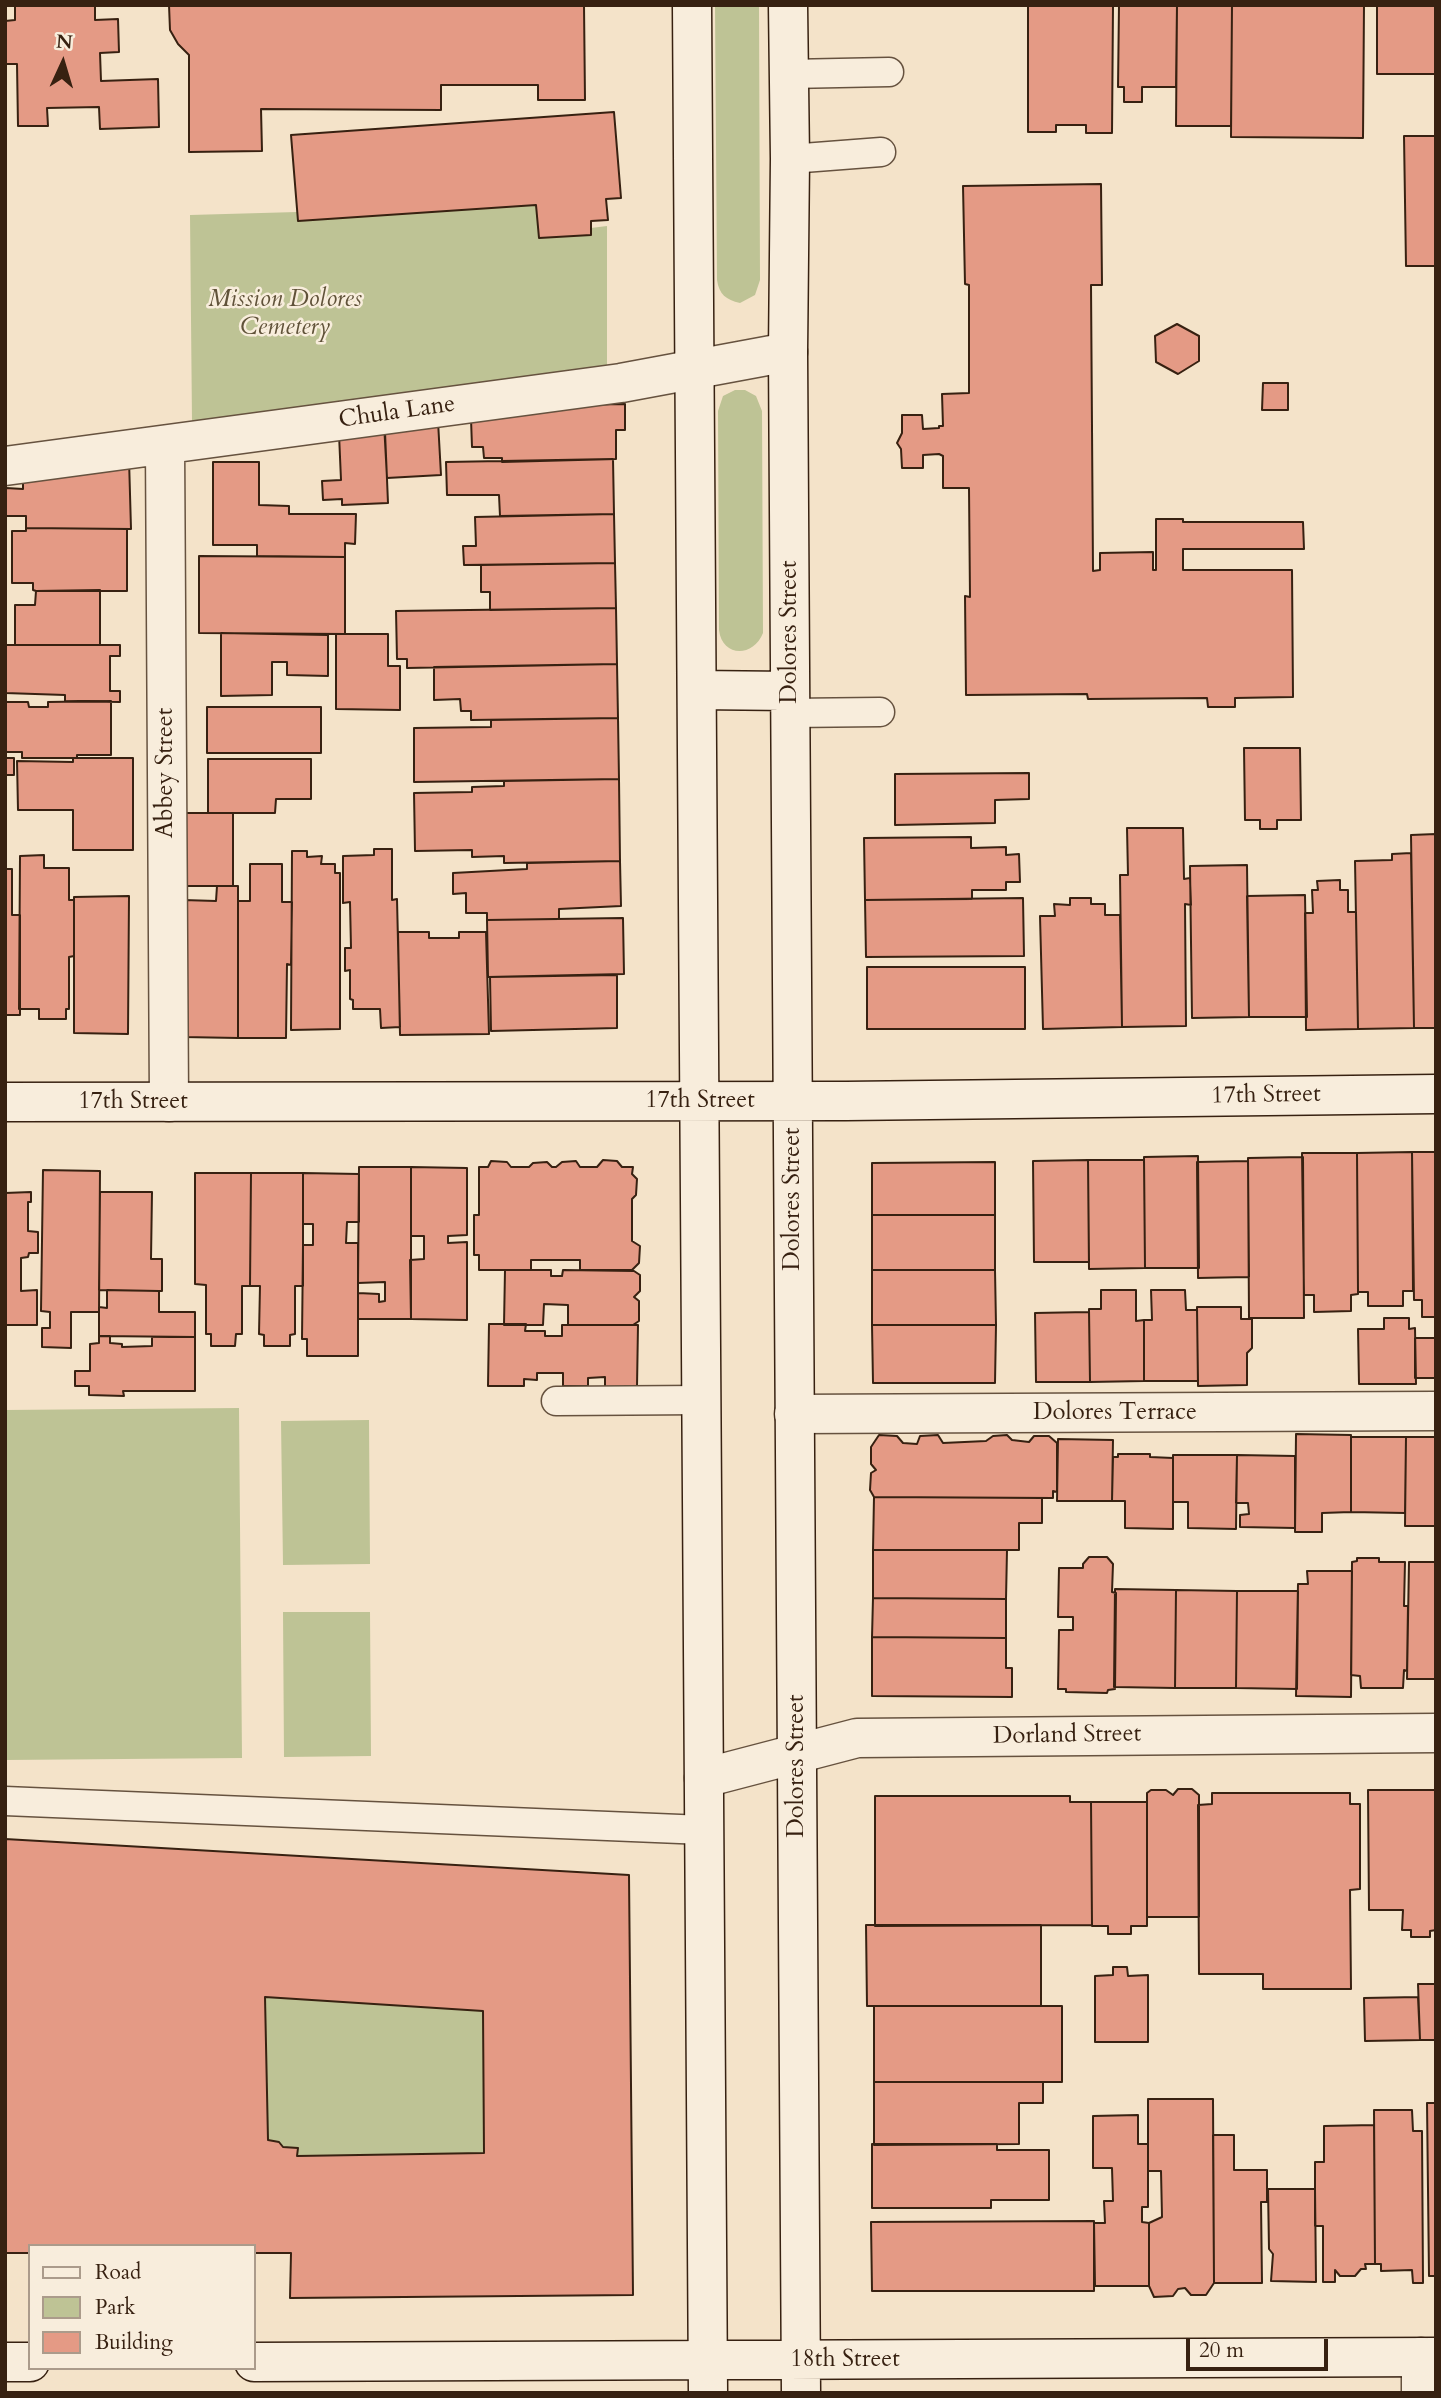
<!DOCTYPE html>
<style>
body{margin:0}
#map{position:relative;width:1441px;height:2398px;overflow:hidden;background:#f4e3c9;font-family:Cardo,serif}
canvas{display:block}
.frame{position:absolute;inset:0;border:7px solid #372111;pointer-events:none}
.legend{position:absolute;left:28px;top:2244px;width:228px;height:126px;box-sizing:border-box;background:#f8eddc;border:2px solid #ab9b8b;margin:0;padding:9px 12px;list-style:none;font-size:21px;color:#372111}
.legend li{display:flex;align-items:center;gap:14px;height:35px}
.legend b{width:35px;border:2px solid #ab9b8b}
.north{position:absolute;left:28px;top:28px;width:70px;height:70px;-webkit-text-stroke:5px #f8eddc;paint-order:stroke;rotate:4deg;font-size:19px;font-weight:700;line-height:28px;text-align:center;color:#372111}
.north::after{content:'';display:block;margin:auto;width:24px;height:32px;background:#372111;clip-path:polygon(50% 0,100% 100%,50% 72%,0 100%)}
.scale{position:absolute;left:1186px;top:2339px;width:142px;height:32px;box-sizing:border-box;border:4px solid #372111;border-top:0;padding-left:9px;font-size:21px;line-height:24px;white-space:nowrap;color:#372111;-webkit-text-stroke:5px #f8eddc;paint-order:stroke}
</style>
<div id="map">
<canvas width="1441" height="2398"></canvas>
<div class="frame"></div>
<ul class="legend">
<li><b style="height:9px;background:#f8eddc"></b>Road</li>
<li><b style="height:19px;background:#bec395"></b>Park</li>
<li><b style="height:19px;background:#e49a85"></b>Building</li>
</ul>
<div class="north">N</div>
<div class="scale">20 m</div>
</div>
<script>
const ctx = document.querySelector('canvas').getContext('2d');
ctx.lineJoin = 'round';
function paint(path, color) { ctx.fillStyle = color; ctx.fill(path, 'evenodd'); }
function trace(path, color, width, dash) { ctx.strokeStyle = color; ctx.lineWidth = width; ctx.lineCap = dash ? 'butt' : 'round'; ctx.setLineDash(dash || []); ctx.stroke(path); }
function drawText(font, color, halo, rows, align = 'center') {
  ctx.font = font + ' Cardo,serif'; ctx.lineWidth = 5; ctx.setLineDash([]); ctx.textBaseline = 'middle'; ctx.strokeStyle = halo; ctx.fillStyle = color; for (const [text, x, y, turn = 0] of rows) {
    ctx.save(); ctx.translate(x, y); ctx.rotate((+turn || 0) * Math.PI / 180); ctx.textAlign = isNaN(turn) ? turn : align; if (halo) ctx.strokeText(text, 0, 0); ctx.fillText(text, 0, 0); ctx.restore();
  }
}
paint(new Path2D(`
 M 715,5 L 759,5 L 760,280 L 755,295 L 740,303 C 726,300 719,294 717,280 Z
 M 536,205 L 539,238 L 591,235 L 591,228 L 607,226 L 607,366 L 192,422 L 190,215 L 297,212 L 298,221 Z
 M 735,390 L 745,390 L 756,396 L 762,411 L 763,633 C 753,658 722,657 719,630 L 718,411 L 723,396 Z
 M 239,1408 L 242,1758 L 5,1760 L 5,1410 Z
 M 369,1420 L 370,1564 L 283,1565 L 281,1421 Z
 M 283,1612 L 370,1612 L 371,1756 L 284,1757 Z
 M 265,1997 L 483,2011 L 484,2153 L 297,2156 L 297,2148 L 283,2147 L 279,2142 L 268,2140 Z`), '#bec395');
const building = new Path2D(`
 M 15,5 L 95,5 L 95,20 L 118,19 L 119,52 L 100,53 L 101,81 L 158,79 L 159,127 L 100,129 L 99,107 L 47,108 L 48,126 L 18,126 L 17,64 L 5,64 L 5,21 L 15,20 Z
 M 169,5 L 584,5 L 585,100 L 538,100 L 538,85 L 441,85 L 441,110 L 261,109 L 262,151 L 189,152 L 189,55 L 178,44 L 170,30 Z
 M 1028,5 L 1113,5 L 1112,133 L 1086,133 L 1086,125 L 1056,125 L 1056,132 L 1028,132 Z
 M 1119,5 L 1177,5 L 1176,87 L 1142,87 L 1142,102 L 1124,102 L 1124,87 L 1118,87 Z
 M 1177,5 L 1232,5 L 1231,126 L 1176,126 Z
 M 1232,5 L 1364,5 L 1363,138 L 1231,137 Z
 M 1377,5 L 1436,5 L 1436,74 L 1377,74 Z
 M 614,112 L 621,198 L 606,199 L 608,220 L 591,221 L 591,235 L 539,238 L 536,205 L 298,221 L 291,135 Z
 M 1404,136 L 1436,136 L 1436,266 L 1406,266 Z
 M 1101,184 L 1102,285 L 1091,285 L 1093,571 L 1100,570 L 1100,553 L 1153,552 L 1153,570 L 1156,570 L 1156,519 L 1183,519 L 1183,522 L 1303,522 L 1304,549 L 1183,549 L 1183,570 L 1292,570 L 1293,697 L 1235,698 L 1235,707 L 1208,707 L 1207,698 L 1088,699 L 1087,694 L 966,695 L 965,596 L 970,597 L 969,488 L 943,488 L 943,456 L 939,454 L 923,455 L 923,468 L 902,468 L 901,449 L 897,443 L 902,433 L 902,415 L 922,415 L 923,429 L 939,428 L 939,426 L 943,426 L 942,394 L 969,393 L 969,285 L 965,284 L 963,186 Z
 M 1177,324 L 1199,336 L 1199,361 L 1178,374 L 1156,362 L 1155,336 Z
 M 1263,383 L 1288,383 L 1288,410 L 1262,410 Z
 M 625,404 L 625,430 L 616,430 L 616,459 L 502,462 L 502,458 L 484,458 L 483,447 L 472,447 L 471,419 L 499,406 Z
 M 438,421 L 441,475 L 387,478 L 384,423 Z
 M 385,432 L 388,503 L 342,505 L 342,499 L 323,500 L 322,481 L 341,480 L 339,434 Z
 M 129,459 L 131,529 L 26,528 L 26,516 L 6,516 L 6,488 L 23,489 L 23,472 Z
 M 613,459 L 614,514 L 500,516 L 499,495 L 447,495 L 446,462 Z
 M 213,462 L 259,462 L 259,505 L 289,506 L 289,514 L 356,514 L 355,544 L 345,543 L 345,557 L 257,556 L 257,545 L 213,545 Z
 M 614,514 L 615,563 L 464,565 L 463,546 L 476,546 L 475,517 Z
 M 26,528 L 127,529 L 127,591 L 36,591 L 33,590 L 33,583 L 12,583 L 12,531 L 26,531 Z
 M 199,556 L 345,557 L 345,634 L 199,633 Z
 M 615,563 L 616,608 L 490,610 L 490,592 L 481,592 L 481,565 Z
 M 100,590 L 100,645 L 15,645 L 15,605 L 35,605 L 36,591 Z
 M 616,608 L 617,664 L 407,668 L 407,659 L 397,659 L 396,611 Z
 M 221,633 L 328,635 L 328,676 L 287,675 L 287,662 L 272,662 L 272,695 L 221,696 Z
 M 336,634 L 388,634 L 388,666 L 400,666 L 400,710 L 336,709 Z
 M 5,645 L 120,645 L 120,656 L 110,656 L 110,691 L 120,691 L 120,702 L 65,701 L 65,695 L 5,693 Z
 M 617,664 L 618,718 L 471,720 L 471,711 L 461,711 L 460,699 L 434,700 L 434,667 Z
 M 111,701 L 111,755 L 77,755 L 77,758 L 22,758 L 22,752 L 5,752 L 5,702 L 28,702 L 29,707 L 48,707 L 48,702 Z
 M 207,707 L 321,707 L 321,753 L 207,753 Z
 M 618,718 L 619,779 L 414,782 L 414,728 L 491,727 L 491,720 Z
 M 1244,748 L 1300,748 L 1301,820 L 1277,820 L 1277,829 L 1260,829 L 1260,820 L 1245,820 Z
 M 5,758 L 14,758 L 14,775 L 5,775 Z
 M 73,758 L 133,758 L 133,850 L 73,850 L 73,810 L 18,810 L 17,761 L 73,762 Z
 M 208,759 L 311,759 L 311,799 L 276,799 L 275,813 L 208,813 Z
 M 1029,773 L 1029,799 L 995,800 L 995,823 L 895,825 L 895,774 Z
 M 619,779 L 620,861 L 504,863 L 504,856 L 472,857 L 472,850 L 415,851 L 414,793 L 472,792 L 472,787 L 504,786 L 504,781 Z
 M 183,813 L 233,813 L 233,886 L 183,886 Z
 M 1127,828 L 1183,828 L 1184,879 L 1190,878 L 1191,905 L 1185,904 L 1186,1026 L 1122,1027 L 1120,875 L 1128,875 Z
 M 1436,834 L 1436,1028 L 1414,1028 L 1411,835 Z
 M 971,837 L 971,848 L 1006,847 L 1006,855 L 1019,854 L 1020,882 L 1006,882 L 1006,890 L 972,890 L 972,899 L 865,900 L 864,838 Z
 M 374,849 L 392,849 L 392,900 L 397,899 L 400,1027 L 381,1028 L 380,1009 L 353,1009 L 353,1000 L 350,999 L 350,970 L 345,971 L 345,948 L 351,948 L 350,902 L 343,903 L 343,856 L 374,855 Z
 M 292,851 L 307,851 L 307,857 L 322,856 L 321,864 L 335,864 L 335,873 L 340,873 L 340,1029 L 291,1030 Z
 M 1411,853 L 1414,1028 L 1358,1029 L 1355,861 L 1392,860 L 1392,854 Z
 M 44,855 L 44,868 L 69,868 L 69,900 L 74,900 L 74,956 L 69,957 L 69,1009 L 66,1009 L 66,1019 L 39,1019 L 39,1009 L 19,1009 L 20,856 Z
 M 620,861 L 621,906 L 559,909 L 559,919 L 487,920 L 487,913 L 466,913 L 466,893 L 453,894 L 453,873 L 527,869 L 527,863 Z
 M 250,864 L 282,864 L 282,902 L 292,902 L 291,965 L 287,964 L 286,1038 L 238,1038 L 238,901 L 250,901 Z
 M 1247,865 L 1249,1017 L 1192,1018 L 1190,866 Z
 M 5,869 L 12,869 L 12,915 L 20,915 L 20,1015 L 5,1015 Z
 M 1340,880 L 1340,890 L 1348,890 L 1348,912 L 1356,912 L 1358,1029 L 1306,1030 L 1305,913 L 1313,913 L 1312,890 L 1318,890 L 1317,881 Z
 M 217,886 L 238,886 L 238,1038 L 183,1037 L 183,900 L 216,901 Z
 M 1305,895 L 1307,1017 L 1249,1017 L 1247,896 Z
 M 129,896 L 128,1034 L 74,1033 L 74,897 Z
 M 1023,898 L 1024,956 L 866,957 L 865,900 Z
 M 1070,898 L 1091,898 L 1091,904 L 1105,904 L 1105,915 L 1120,915 L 1122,1027 L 1043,1029 L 1040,916 L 1055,916 L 1054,904 L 1070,905 Z
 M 623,918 L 624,974 L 488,977 L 487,920 Z
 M 398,932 L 429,932 L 429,938 L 459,938 L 459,932 L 486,932 L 489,1034 L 400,1035 Z
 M 867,967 L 1025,967 L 1025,1029 L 867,1029 Z
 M 617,975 L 617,1028 L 491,1031 L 490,977 Z
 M 1412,1152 L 1436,1152 L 1436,1317 L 1422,1317 L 1422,1300 L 1414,1300 Z
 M 1412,1152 L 1413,1291 L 1403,1291 L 1403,1306 L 1368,1306 L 1368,1292 L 1358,1292 L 1357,1153 Z
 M 1302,1153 L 1357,1153 L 1358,1292 L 1358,1294 L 1351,1295 L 1351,1311 L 1314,1312 L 1314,1295 L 1304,1295 Z
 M 1198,1156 L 1199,1268 L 1145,1268 L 1144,1157 Z
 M 1303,1157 L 1304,1318 L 1249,1318 L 1248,1158 Z
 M 603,1160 L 617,1161 L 622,1167 L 633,1167 L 632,1174 L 637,1179 L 636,1195 L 632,1199 L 632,1241 L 640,1246 L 639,1263 L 632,1270 L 580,1270 L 580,1260 L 531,1260 L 531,1270 L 479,1270 L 479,1255 L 474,1255 L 474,1215 L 479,1215 L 479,1167 L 488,1167 L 491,1161 L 507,1162 L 511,1167 L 529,1167 L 533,1163 L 547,1162 L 552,1167 L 556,1167 L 562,1162 L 576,1161 L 580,1167 L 597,1167 Z
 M 1088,1160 L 1089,1262 L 1034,1262 L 1033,1161 Z
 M 1088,1160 L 1144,1160 L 1145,1268 L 1089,1269 Z
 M 1248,1161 L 1249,1277 L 1198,1278 L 1197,1162 Z
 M 995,1162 L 995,1215 L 872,1215 L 872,1163 Z
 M 359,1167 L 411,1167 L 411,1319 L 358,1319 L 358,1293 L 379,1294 L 379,1302 L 385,1301 L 385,1282 L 358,1283 Z
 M 411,1167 L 467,1168 L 467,1235 L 448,1236 L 448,1243 L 467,1242 L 467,1320 L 411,1319 L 410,1260 L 424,1259 L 424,1236 L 411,1236 Z
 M 43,1170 L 100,1171 L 99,1312 L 71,1312 L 71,1348 L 42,1347 L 42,1328 L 50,1328 L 50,1312 L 41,1311 Z
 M 195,1173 L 251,1173 L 250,1286 L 242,1286 L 242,1334 L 236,1334 L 235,1346 L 211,1346 L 211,1334 L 206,1334 L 206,1285 L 195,1284 Z
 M 251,1173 L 303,1173 L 303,1286 L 295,1286 L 295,1334 L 290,1335 L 290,1346 L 264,1346 L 264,1335 L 259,1334 L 260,1286 L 250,1286 Z
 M 303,1173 L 359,1174 L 359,1222 L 347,1222 L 346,1243 L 358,1243 L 358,1356 L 307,1356 L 307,1339 L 302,1339 L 303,1245 L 313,1245 L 313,1224 L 303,1224 Z
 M 31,1192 L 31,1202 L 28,1202 L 28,1231 L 38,1232 L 38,1253 L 29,1253 L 28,1257 L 21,1258 L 21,1291 L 37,1290 L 37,1325 L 5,1325 L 5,1193 Z
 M 100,1192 L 152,1192 L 151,1259 L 162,1259 L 162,1291 L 99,1290 Z
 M 872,1215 L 995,1215 L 995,1270 L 872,1270 Z
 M 505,1270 L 551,1270 L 551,1276 L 562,1276 L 563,1270 L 634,1271 L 640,1275 L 640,1291 L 634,1297 L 639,1301 L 639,1321 L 633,1325 L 568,1325 L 568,1305 L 544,1304 L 543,1325 L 504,1325 Z
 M 872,1270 L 995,1270 L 996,1325 L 872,1325 Z
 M 107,1290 L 159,1291 L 159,1312 L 195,1312 L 195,1337 L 99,1336 L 99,1307 L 107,1308 Z
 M 1101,1290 L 1136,1290 L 1136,1321 L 1144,1320 L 1144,1381 L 1090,1382 L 1089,1309 L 1101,1309 Z
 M 1151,1290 L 1185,1290 L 1186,1310 L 1197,1310 L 1198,1381 L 1144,1381 L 1144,1320 L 1152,1320 Z
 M 1197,1307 L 1241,1307 L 1241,1319 L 1252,1319 L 1252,1348 L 1247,1353 L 1247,1385 L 1198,1386 Z
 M 1089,1312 L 1090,1382 L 1036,1382 L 1035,1313 Z
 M 1384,1318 L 1409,1318 L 1409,1329 L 1415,1328 L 1416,1384 L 1359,1384 L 1358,1329 L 1384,1329 Z
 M 489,1324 L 526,1324 L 525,1331 L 545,1331 L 545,1336 L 562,1336 L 562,1325 L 638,1325 L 637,1387 L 605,1387 L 605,1377 L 588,1378 L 588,1386 L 563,1386 L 563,1373 L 537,1373 L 537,1380 L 524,1379 L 524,1386 L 488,1386 Z
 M 872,1325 L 996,1325 L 995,1383 L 873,1383 Z
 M 99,1336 L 110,1336 L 110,1343 L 122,1344 L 122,1347 L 152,1346 L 152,1337 L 195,1337 L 195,1391 L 123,1391 L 124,1396 L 89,1395 L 89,1386 L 75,1386 L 75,1371 L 90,1371 L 90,1344 L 99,1343 Z
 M 1415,1338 L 1436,1338 L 1436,1378 L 1415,1378 Z
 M 1296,1434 L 1351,1435 L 1351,1512 L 1322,1513 L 1322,1532 L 1295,1532 Z
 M 879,1435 L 897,1436 L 903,1443 L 917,1444 L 920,1436 L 938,1435 L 943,1443 L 986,1441 L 993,1436 L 1007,1435 L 1012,1440 L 1029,1442 L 1034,1436 L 1049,1436 L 1057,1443 L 1057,1492 L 1053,1491 L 1053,1498 L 874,1497 L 870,1490 L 871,1473 L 876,1470 L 871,1464 L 871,1447 Z
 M 1351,1437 L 1406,1437 L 1405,1513 L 1351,1512 Z
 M 1406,1437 L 1436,1437 L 1436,1526 L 1405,1526 Z
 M 1058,1439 L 1113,1440 L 1112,1501 L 1057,1501 Z
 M 1118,1454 L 1150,1454 L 1150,1457 L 1173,1458 L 1173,1529 L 1125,1528 L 1125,1501 L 1112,1501 L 1113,1457 L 1118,1457 Z
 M 1173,1455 L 1237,1455 L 1236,1529 L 1188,1528 L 1188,1502 L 1173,1502 Z
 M 1237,1455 L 1295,1456 L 1295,1528 L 1240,1527 L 1240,1515 L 1249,1514 L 1248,1503 L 1236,1503 Z
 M 874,1497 L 1042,1498 L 1042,1523 L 1019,1523 L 1019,1550 L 873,1550 Z
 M 873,1550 L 1007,1550 L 1006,1599 L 873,1598 Z
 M 1089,1557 L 1107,1557 L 1113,1564 L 1112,1592 L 1116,1593 L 1115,1689 L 1108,1690 L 1107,1693 L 1066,1692 L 1066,1689 L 1058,1689 L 1059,1630 L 1073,1630 L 1073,1617 L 1058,1617 L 1059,1568 L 1083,1568 L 1083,1564 Z
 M 1357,1558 L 1379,1558 L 1379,1562 L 1405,1562 L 1404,1606 L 1408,1606 L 1407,1671 L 1404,1670 L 1403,1688 L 1361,1688 L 1360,1676 L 1351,1675 L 1352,1562 L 1357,1561 Z
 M 1409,1562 L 1436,1562 L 1436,1679 L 1407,1679 Z
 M 1307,1571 L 1352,1571 L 1351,1697 L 1296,1696 L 1298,1584 L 1308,1584 Z
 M 1115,1589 L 1176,1590 L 1175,1688 L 1114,1687 Z
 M 1176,1590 L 1237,1591 L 1236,1688 L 1175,1688 Z
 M 1237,1591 L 1298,1591 L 1297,1689 L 1236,1688 Z
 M 873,1598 L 1006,1599 L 1006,1638 L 872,1637 Z
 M 872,1637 L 1006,1638 L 1006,1668 L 1012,1668 L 1012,1697 L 872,1696 Z
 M 1178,1789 L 1192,1789 L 1199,1795 L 1199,1917 L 1147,1917 L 1147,1793 L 1151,1790 L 1166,1790 L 1173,1795 Z
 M 1368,1790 L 1436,1790 L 1436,1930 L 1430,1931 L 1430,1937 L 1411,1937 L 1411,1930 L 1402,1930 L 1403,1910 L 1369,1910 Z
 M 1212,1793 L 1350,1793 L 1350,1804 L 1360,1804 L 1360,1889 L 1350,1890 L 1351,1989 L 1263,1989 L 1263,1974 L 1199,1974 L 1198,1805 L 1212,1804 Z
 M 875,1796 L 1070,1796 L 1070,1802 L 1091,1802 L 1092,1925 L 875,1926 Z
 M 1091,1802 L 1147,1802 L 1147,1926 L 1131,1926 L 1131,1934 L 1108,1934 L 1108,1926 L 1092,1926 Z
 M 5,1839 L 629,1875 L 633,2295 L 290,2298 L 291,2253 L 254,2253 L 254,2246 L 30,2246 L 30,2253 L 5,2253 ZM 265,1997 L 483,2011 L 484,2153 L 297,2156 L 298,2148 L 283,2147 L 279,2142 L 268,2140 Z
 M 866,1925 L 1041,1925 L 1041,2006 L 867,2006 Z
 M 1113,1967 L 1127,1967 L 1128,1976 L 1148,1975 L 1148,2042 L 1095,2042 L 1095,1976 L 1113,1975 Z
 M 1418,1984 L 1436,1984 L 1436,2040 L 1420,2040 Z
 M 1418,1997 L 1420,2040 L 1365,2041 L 1364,1998 Z
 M 874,2006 L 1062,2006 L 1062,2082 L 874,2082 Z
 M 874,2082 L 1043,2082 L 1043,2103 L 1019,2103 L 1019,2144 L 874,2145 Z
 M 1148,2099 L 1213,2099 L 1214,2283 L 1206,2295 L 1191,2295 L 1185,2288 L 1178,2289 L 1173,2296 L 1154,2297 L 1149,2286 L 1149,2223 L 1162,2217 L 1161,2171 L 1148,2171 Z
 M 1427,2103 L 1436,2103 L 1436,2276 L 1429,2276 Z
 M 1374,2110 L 1412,2110 L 1413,2131 L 1422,2131 L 1423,2283 L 1413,2283 L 1412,2270 L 1381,2271 L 1381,2264 L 1375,2264 Z
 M 1138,2115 L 1138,2144 L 1148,2144 L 1148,2207 L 1142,2207 L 1142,2222 L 1149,2223 L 1149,2286 L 1095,2286 L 1094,2223 L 1105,2223 L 1104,2201 L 1113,2201 L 1112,2168 L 1093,2168 L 1093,2116 Z
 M 1374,2125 L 1375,2264 L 1365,2264 L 1366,2269 L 1361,2269 L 1355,2276 L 1340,2276 L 1335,2270 L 1335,2282 L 1323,2282 L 1323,2226 L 1315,2226 L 1315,2162 L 1324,2162 L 1324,2126 Z
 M 1213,2135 L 1234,2135 L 1234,2170 L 1267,2170 L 1267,2202 L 1261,2202 L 1262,2283 L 1214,2283 Z
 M 872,2144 L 997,2144 L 997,2150 L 1049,2150 L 1049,2200 L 991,2200 L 991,2208 L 872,2208 Z
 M 1268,2189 L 1315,2189 L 1316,2282 L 1271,2281 L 1273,2254 L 1269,2249 Z
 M 1094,2221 L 1094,2291 L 872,2291 L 871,2222 Z`);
paint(building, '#e49a85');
trace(building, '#372111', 2);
const lane = new Path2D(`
 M 789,74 L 889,72
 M 790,159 L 881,152
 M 790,713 L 880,712
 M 556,1401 L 702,1400
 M 5,1801 L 704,1830`);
const street = new Path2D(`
 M 165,445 L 169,1102
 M 5,466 L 621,383 L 788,352
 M 794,1414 L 1436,1411
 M 704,1778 L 857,1738 L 1436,1733
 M 1421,2357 L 1421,2393`);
const secondary = new Path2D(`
 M 692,5 L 708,2393
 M 788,5 L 790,159 L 788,352 L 801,2393
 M 697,690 L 790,691
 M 5,1102 L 846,1101 L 1436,1094
 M 5,2362 L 30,2362
 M 254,2362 L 1436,2357`);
trace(lane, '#66523f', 31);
trace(street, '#66523f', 41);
trace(secondary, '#372111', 41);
trace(lane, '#f8eddc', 28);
trace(street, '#f8eddc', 38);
trace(secondary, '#f8eddc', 38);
drawText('italic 24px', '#605239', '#f8eddc', [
 ["Mission Dolores",285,300],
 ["Cemetery",285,328]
]);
drawText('24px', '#372111', '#f8eddc', [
 ["Chula Lane",397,413,-8],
 ["Dolores Street",790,632,-90],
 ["Abbey Street",166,773,-90],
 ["17th Street",1266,1096,-1],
 ["17th Street",700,1101],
 ["17th Street",133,1102],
 ["Dolores Street",793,1199,-90],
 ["Dolores Terrace",1115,1413],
 ["Dorland Street",1067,1736,-1],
 ["Dolores Street",797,1766,-90],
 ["18th Street",845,2360]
]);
</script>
